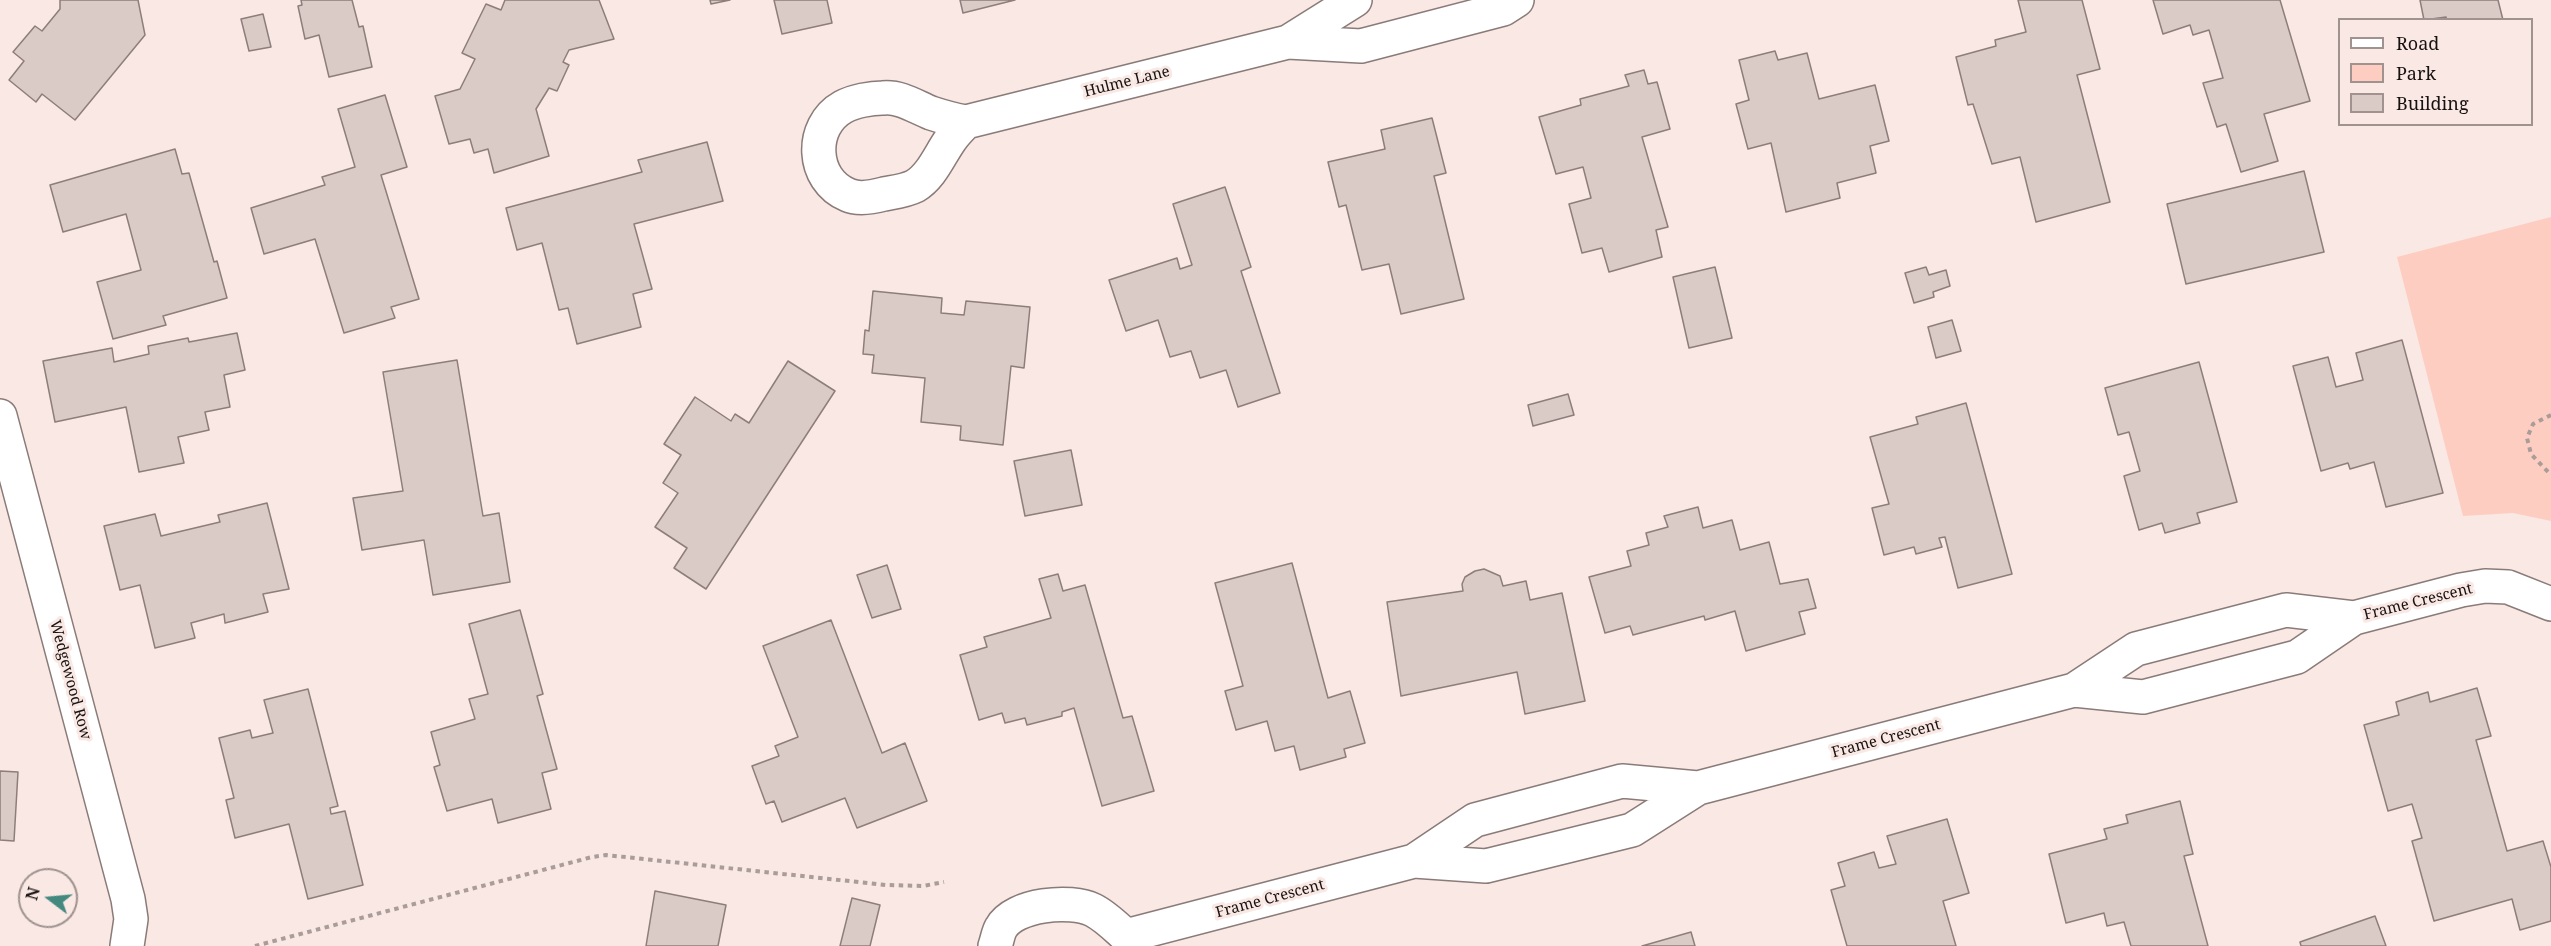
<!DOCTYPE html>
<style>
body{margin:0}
#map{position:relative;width:2551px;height:946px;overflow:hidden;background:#f9e8e4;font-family:"Noto Serif",serif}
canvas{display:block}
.legend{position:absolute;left:2338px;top:18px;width:195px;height:108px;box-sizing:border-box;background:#f9e8e4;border:2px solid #9f928f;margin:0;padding:8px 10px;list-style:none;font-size:18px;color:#171110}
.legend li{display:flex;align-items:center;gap:12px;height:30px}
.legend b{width:30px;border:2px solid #9f928f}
.north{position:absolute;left:18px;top:868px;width:60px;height:60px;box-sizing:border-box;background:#f9e8e4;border:2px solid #9f928f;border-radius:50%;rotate:286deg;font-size:16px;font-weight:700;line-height:24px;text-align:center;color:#171110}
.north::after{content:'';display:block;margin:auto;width:21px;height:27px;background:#44897f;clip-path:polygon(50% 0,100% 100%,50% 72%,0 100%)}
</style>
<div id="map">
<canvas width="2551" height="946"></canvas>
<ul class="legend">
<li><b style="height:8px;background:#fff"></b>Road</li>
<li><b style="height:16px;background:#fecdc1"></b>Park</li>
<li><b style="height:16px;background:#dbcbc7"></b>Building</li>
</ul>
<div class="north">N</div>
</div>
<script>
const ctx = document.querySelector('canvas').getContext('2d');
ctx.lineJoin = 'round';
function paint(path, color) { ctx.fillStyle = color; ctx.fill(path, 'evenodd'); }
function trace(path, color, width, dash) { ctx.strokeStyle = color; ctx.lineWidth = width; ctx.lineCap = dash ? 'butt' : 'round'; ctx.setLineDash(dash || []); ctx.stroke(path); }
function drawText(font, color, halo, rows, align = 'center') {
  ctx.font = font + ' "Noto Serif",serif'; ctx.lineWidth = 6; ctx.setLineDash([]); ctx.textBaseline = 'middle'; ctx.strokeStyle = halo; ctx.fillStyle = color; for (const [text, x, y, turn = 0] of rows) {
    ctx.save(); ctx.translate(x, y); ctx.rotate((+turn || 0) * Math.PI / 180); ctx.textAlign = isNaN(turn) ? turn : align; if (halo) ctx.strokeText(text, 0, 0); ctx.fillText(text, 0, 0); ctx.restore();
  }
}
paint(new Path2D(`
 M 2551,217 L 2551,521 L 2513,513 L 2463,516 L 2397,257 Z`), '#fecdc1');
const building = new Path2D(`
 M 60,0 L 138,0 L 145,35 L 75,120 L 42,94 L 36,102 L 9,80 L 24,61 L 13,52 L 35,26 L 42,31 L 60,9 Z
 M 301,0 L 352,0 L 359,27 L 363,26 L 372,67 L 329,77 L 319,35 L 305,39 L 298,6 L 302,5 Z
 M 505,0 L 599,0 L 614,39 L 569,50 L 563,62 L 569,65 L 557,91 L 549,88 L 536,109 L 549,156 L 494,173 L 488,149 L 474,153 L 470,139 L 449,144 L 435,96 L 460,89 L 475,59 L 462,53 L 486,4 L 501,10 Z
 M 710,0 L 730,0 L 711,4 Z
 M 774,0 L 827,0 L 832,23 L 782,34 Z
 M 960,0 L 1015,0 L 963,13 Z
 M 2018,0 L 2082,0 L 2100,69 L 2077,75 L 2110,202 L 2036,222 L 2020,157 L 1992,164 L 1973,104 L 1968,105 L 1956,57 L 1996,46 L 1995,40 L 2026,32 Z
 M 2153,0 L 2280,0 L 2310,101 L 2264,114 L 2278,161 L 2241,172 L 2226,124 L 2217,127 L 2203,83 L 2223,78 L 2209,30 L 2193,35 L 2190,25 L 2163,34 Z
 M 2420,0 L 2498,0 L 2503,20 L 2447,20 L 2446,17 L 2424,20 Z
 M 263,14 L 271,47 L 249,51 L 241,19 Z
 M 1775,51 L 1778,60 L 1807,53 L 1819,99 L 1875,85 L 1889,141 L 1870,146 L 1876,173 L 1837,183 L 1840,198 L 1786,212 L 1771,143 L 1748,149 L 1736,104 L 1749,100 L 1739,60 Z
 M 1644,70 L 1648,84 L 1657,82 L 1670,129 L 1642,137 L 1668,227 L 1656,230 L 1662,257 L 1609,272 L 1602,248 L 1582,253 L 1569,204 L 1591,198 L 1583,167 L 1556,174 L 1539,117 L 1581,105 L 1580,99 L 1629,86 L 1625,75 Z
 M 385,95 L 407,167 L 381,175 L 419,299 L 391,307 L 395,318 L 344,333 L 315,239 L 264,254 L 251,208 L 325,185 L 322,177 L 355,167 L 338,109 Z
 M 1432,118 L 1446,173 L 1434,176 L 1464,299 L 1401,314 L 1389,264 L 1362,270 L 1346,205 L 1339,207 L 1328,162 L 1385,149 L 1381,130 Z
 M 707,142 L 723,201 L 634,224 L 652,289 L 633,294 L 641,327 L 577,344 L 568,308 L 559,310 L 542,243 L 517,250 L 506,208 L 642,172 L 638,160 Z
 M 175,149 L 182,174 L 189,173 L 214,262 L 217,261 L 227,298 L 163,316 L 166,325 L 113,339 L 97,282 L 141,270 L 126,214 L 63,232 L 50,185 Z
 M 2304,171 L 2324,252 L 2186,284 L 2167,204 Z
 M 1225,187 L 1251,267 L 1241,271 L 1280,393 L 1238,407 L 1226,370 L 1200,378 L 1191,351 L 1170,357 L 1158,320 L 1126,331 L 1109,280 L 1177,258 L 1180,269 L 1192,265 L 1173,204 Z
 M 1715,267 L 1732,338 L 1689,348 L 1673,277 Z
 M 1926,267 L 1929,275 L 1946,270 L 1950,286 L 1933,292 L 1934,297 L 1914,303 L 1905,273 Z
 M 873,291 L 942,298 L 941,313 L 964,315 L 966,301 L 1030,307 L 1024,368 L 1011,366 L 1003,445 L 960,440 L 961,426 L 921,422 L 925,378 L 872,373 L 874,355 L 863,354 L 865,330 L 869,331 Z
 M 1952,320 L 1961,351 L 1936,358 L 1928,327 Z
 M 237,333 L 245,370 L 224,375 L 230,407 L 205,412 L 209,430 L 178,437 L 184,463 L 139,472 L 126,407 L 55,422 L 43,361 L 112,348 L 114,362 L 149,354 L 148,346 L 188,338 L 189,342 Z
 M 2402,340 L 2443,493 L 2386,507 L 2374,462 L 2350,469 L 2348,463 L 2321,471 L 2293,366 L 2328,357 L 2336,387 L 2363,380 L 2356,353 Z
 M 457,360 L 483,516 L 499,513 L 510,582 L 433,595 L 424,540 L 362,550 L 353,498 L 403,491 L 383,372 Z
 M 788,361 L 835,391 L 706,589 L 674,568 L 687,548 L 655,527 L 678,493 L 663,483 L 681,455 L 664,444 L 695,397 L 731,421 L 735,414 L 749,423 Z
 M 2199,362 L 2237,502 L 2197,513 L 2200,523 L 2165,533 L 2162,523 L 2139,530 L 2124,476 L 2140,471 L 2129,432 L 2118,435 L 2105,388 Z
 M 1568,394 L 1574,415 L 1533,426 L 1528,405 Z
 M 1966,403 L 2012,574 L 1958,588 L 1945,537 L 1939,538 L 1942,547 L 1916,554 L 1914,547 L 1884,555 L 1872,508 L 1889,504 L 1870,437 L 1918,424 L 1916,417 Z
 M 1071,450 L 1082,505 L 1025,516 L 1014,461 Z
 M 267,503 L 289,589 L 263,594 L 268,612 L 225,623 L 224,614 L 191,623 L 195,638 L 155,648 L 140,585 L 120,590 L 104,526 L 155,514 L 161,536 L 220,522 L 218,515 Z
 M 1698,507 L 1703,528 L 1732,520 L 1740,550 L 1769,542 L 1780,584 L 1808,579 L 1816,608 L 1799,612 L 1805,634 L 1746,651 L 1735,611 L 1705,620 L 1704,616 L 1633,635 L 1630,626 L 1605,633 L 1589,577 L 1631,566 L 1627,551 L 1649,545 L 1646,533 L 1668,527 L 1664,516 Z
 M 1292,563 L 1328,698 L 1350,691 L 1365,743 L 1344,749 L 1346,757 L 1300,770 L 1294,746 L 1275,751 L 1267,721 L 1236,730 L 1225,691 L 1243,686 L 1215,583 Z
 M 887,565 L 901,609 L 872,618 L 857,575 Z
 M 1484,569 L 1500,576 L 1503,586 L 1526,581 L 1530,600 L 1562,593 L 1585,701 L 1525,714 L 1517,672 L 1401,696 L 1387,602 L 1463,591 L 1462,584 L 1465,577 L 1475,571 Z
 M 1058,574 L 1063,591 L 1085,585 L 1123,718 L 1132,716 L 1154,791 L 1102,806 L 1074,708 L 1062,712 L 1062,716 L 1027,725 L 1025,718 L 1005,723 L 1002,713 L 979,720 L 960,655 L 987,647 L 984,637 L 1051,618 L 1039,579 Z
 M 520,610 L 543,694 L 537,696 L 557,769 L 542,773 L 551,809 L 498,823 L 492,799 L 447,811 L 434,767 L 440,765 L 431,732 L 475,719 L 469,699 L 488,694 L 469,624 Z
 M 831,620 L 882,753 L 905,743 L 927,801 L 857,828 L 845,798 L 782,822 L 774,801 L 766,804 L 752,766 L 779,756 L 775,746 L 798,737 L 763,646 Z
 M 2477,688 L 2491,736 L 2476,740 L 2507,851 L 2543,841 L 2551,867 L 2551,921 L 2520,930 L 2512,899 L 2434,921 L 2412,841 L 2422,838 L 2412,804 L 2388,811 L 2364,725 L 2399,715 L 2396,702 L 2428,692 L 2430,702 Z
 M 308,689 L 338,806 L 330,808 L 331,814 L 345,811 L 363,885 L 308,899 L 289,824 L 235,838 L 226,800 L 234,798 L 219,738 L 250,730 L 252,738 L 273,733 L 264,700 Z
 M 0,771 L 18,772 L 14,841 L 0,840 Z
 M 2180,801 L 2193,854 L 2184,856 L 2208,946 L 2131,946 L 2124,922 L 2107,926 L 2104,913 L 2066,923 L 2049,854 L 2107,839 L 2104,829 L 2128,823 L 2126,815 Z
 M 1947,819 L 1969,893 L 1943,901 L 1956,946 L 1847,946 L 1831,890 L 1845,886 L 1838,863 L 1874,852 L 1879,868 L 1896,864 L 1887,836 Z
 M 655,891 L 726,905 L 718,946 L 646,946 Z
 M 852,898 L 880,905 L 870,946 L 840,946 Z
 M 2375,916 L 2386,946 L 2301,946 L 2300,942 Z
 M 1691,932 L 1695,946 L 1642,946 Z`);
paint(building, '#dbcbc7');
trace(building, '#8d7e7b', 1.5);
const minor = new Path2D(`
 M 1288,42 L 1355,0
 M 966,122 C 961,127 955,133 951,139 C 940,154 932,176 915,186 C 905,191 894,192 884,194 C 873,197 859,200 848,195 C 811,180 809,126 843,107 C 854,101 871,98 883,98 C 900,96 916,107 931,113 C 943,117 954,120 966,122 L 1288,42 L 1361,46 L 1503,9 L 1517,0
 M 0,416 L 128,899 L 131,919 L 127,946
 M 2074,690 L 2143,697 L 2297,657 L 2354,618 L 2461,590 L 2485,586 L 2508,587 L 2551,604
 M 1414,861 L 1475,820 L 1622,781 L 1698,788
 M 1126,936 L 1414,861 L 1486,866 L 1632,830 L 1698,788 L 2074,690 L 2136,649 L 2286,610 L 2354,618
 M 995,946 C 997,941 998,933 1001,928 C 1014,904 1071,899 1093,910 C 1105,916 1116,927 1126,936`);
trace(minor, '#8a7b78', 36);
trace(new Path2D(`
 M 2551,415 L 2533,424 L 2527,438 L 2531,454 L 2551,475
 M 255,946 L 592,857 L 606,855 L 886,885 L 923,886 L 944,882`), '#aa9c99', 4, [4.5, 4.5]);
trace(minor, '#fff', 33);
drawText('15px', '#171110', '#f9e8e4', [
 ["Hulme Lane",1127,82,-14],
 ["Frame Crescent",2418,602,-14],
 ["Wedgewood Row",70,680,75],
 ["Frame Crescent",1886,739,-15],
 ["Frame Crescent",1270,899,-15]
]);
</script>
